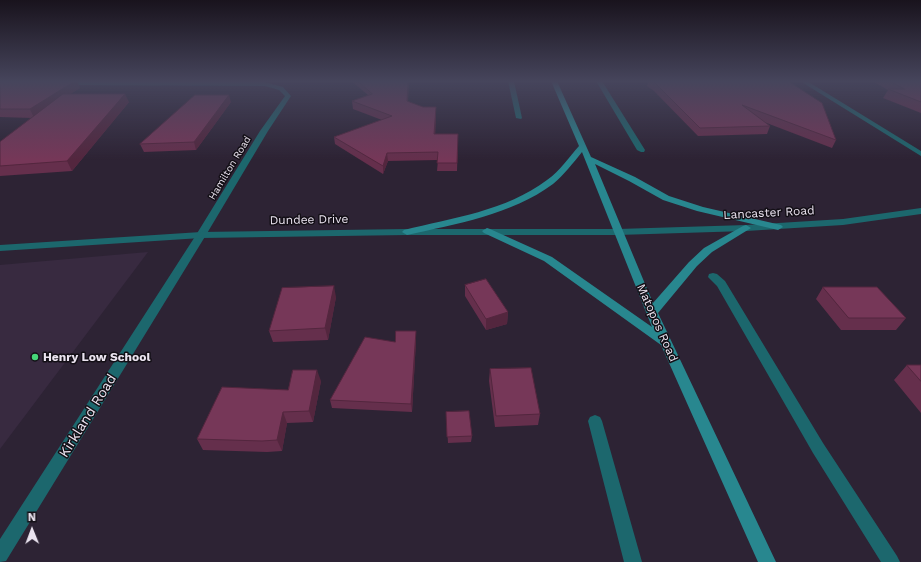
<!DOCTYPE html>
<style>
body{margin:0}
#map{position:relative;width:921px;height:562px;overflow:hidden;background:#2d2334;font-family:"Work Sans",sans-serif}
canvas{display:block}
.north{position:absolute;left:12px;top:510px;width:40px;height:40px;-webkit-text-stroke:3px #130f16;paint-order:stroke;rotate:359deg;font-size:11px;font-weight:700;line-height:16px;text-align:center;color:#ebe4f0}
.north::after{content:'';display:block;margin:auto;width:14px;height:18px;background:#ebe4f0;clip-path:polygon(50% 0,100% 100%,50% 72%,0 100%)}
</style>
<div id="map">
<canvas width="921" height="562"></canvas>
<div class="north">N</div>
</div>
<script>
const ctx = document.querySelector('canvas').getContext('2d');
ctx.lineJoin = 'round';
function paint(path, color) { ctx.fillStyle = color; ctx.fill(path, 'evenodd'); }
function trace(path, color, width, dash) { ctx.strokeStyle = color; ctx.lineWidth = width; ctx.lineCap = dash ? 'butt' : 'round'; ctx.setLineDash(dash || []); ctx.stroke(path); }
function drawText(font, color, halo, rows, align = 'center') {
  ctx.font = font + ' "Work Sans",sans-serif'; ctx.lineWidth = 3; ctx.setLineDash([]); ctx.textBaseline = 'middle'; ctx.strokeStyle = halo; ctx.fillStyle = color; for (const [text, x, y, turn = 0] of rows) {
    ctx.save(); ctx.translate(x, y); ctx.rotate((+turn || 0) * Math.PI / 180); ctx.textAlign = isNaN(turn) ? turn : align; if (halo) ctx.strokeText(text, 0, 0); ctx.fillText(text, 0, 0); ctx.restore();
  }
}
paint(new Path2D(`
 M 148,252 L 0,449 L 0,265 Z`), '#382a40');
paint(new Path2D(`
 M 508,81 L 514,81 L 522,118 L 521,119 L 516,118 Z
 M 596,81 L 602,81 L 645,150 L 644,152 L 641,152 L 637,150 Z
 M 800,81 L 807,81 L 921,151 L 921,156 Z
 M 63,82 L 265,82 L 283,87 L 291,96 L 268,131 L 206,235 L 6,561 L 0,562 L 0,539 L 196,235 L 260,131 L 285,96 L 279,90 L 265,86 L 61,85 L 60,84 Z
 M 713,273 L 717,274 L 725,281 L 823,443 L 897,556 L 900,562 L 881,562 L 813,453 L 717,286 L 708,277 L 709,274 Z
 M 595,415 L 600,417 L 602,421 L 642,562 L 624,562 L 588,421 L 590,417 Z`), '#1c676d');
paint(new Path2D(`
 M 921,208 L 921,214 L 843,225 L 746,231 L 618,235 L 407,235 L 201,238 L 0,251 L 0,245 L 201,232 L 407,229 L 618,229 L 746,225 L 843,219 Z`), '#1c676d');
paint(new Path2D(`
 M 551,81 L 557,81 L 591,157 L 635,177 L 669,196 L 703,207 L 781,225 L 783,227 L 778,230 L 697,211 L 663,200 L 629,181 L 595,164 L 653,303 L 689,262 L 704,248 L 743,226 L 746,225 L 751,228 L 712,252 L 697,266 L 658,313 L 776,562 L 758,562 L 661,345 L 544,261 L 484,233 L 482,231 L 487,228 L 490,229 L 552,257 L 652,327 L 582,152 C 573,163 564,175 553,184 C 511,215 456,224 407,235 L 402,232 L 404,230 C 452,218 506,211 547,180 C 560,171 569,157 579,146 Z`), '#28878f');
paint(new Path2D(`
 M 2,81 L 77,81 L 80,88 L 70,94 L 129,102 L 72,171 L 0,176 L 0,142 L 32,118 L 0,117 L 0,82 Z
 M 351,81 L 409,81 L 408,102 L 423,107 L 436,107 L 435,134 L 458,141 L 457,171 L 437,171 L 438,160 L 388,161 L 383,174 L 335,144 L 334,137 L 382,120 L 353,109 L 352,101 L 368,95 Z
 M 648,81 L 788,81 L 836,140 L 832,148 L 764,122 L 770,126 L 767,134 L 698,136 L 654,91 L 647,86 Z
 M 872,81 L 921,81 L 921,113 L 883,98 L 888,90 Z
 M 231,102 L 196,150 L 144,152 L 140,144 Z
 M 465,285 L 508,312 L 507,324 L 486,330 L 465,296 Z
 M 823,287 L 906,318 L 896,330 L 841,330 L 816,299 Z
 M 336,297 L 328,340 L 273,342 L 269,331 Z
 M 416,331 L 416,340 L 412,412 L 332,408 L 330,400 Z
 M 907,365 L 921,365 L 921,413 L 894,380 Z
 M 490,369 L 540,414 L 538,425 L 495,427 L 489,381 Z
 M 321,381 L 313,422 L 287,423 L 282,451 L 267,452 L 203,450 L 197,439 L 288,390 Z
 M 446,412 L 472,436 L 471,442 L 448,443 Z`), '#652f4c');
paint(new Path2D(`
 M 75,81 L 77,81 L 80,88 L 34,118 L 30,109 Z
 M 408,81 L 409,81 L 407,108 L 407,101 Z
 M 125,94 L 129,102 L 72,171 L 67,161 Z
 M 229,95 L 231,102 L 196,150 L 194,142 Z
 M 436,107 L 436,114 L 435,142 L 434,134 Z
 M 387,153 L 388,161 L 383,174 L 383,166 Z
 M 334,286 L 336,297 L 328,340 L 325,328 Z
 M 508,312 L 507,324 L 486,330 L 486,319 Z
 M 416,331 L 416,340 L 412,412 L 411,404 Z
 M 317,370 L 321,381 L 313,422 L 309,411 Z
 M 283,412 L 287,423 L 282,451 L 277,440 Z`), '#53263e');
const building = new Path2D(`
 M 2,81 L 75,81 L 30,109 L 0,109 L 0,82 Z
 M 358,81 L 408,81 L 407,101 L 423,107 L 436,107 L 434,134 L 458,134 L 457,163 L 437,163 L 438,152 L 387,153 L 383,166 L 334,137 L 392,116 L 352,101 L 372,94 Z
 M 651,81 L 788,81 L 822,103 L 836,140 L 742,105 L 770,126 L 700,128 L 656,84 Z
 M 890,81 L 921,81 L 921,102 L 888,89 L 904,89 Z
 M 63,94 L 125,94 L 67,161 L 0,166 L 0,142 Z
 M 195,95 L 229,95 L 194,142 L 140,144 Z
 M 486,279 L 508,312 L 486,319 L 465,285 Z
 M 334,286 L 325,328 L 269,331 L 282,288 Z
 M 823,287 L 877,287 L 906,318 L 849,318 Z
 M 396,331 L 416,331 L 411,404 L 330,400 L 365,337 L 395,342 Z
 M 907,365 L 921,365 L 921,381 Z
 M 531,368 L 540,414 L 496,416 L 490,369 Z
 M 293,370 L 317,370 L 309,411 L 283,412 L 277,440 L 262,441 L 197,439 L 222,387 L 288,390 Z
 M 469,411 L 472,436 L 447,437 L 446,412 Z`);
paint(building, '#763758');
trace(building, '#53263e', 1);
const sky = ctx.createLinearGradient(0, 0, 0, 160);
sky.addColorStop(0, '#19131d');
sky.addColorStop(0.51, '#46455c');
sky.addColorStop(1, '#46455c00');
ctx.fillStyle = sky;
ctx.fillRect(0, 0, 921, 160);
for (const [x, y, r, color] of [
 [35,357,4,"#46d779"]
]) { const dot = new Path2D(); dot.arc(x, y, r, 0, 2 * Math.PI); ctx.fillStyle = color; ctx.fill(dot); trace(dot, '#130f16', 1.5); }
drawText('10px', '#ebe4f0', '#130f16', [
 ["Hamilton Road",230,168,-59]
]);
drawText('12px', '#ebe4f0', '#130f16', [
 ["Lancaster Road",769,213,-3],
 ["Dundee Drive",309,220,-1],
 ["Matopos Road",657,323,66]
]);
drawText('bold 12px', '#ebe4f0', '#130f16', [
 ["Henry Low School",43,357]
], 'left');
drawText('14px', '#ebe4f0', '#130f16', [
 ["Kirkland Road",88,416,-58]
]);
</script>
